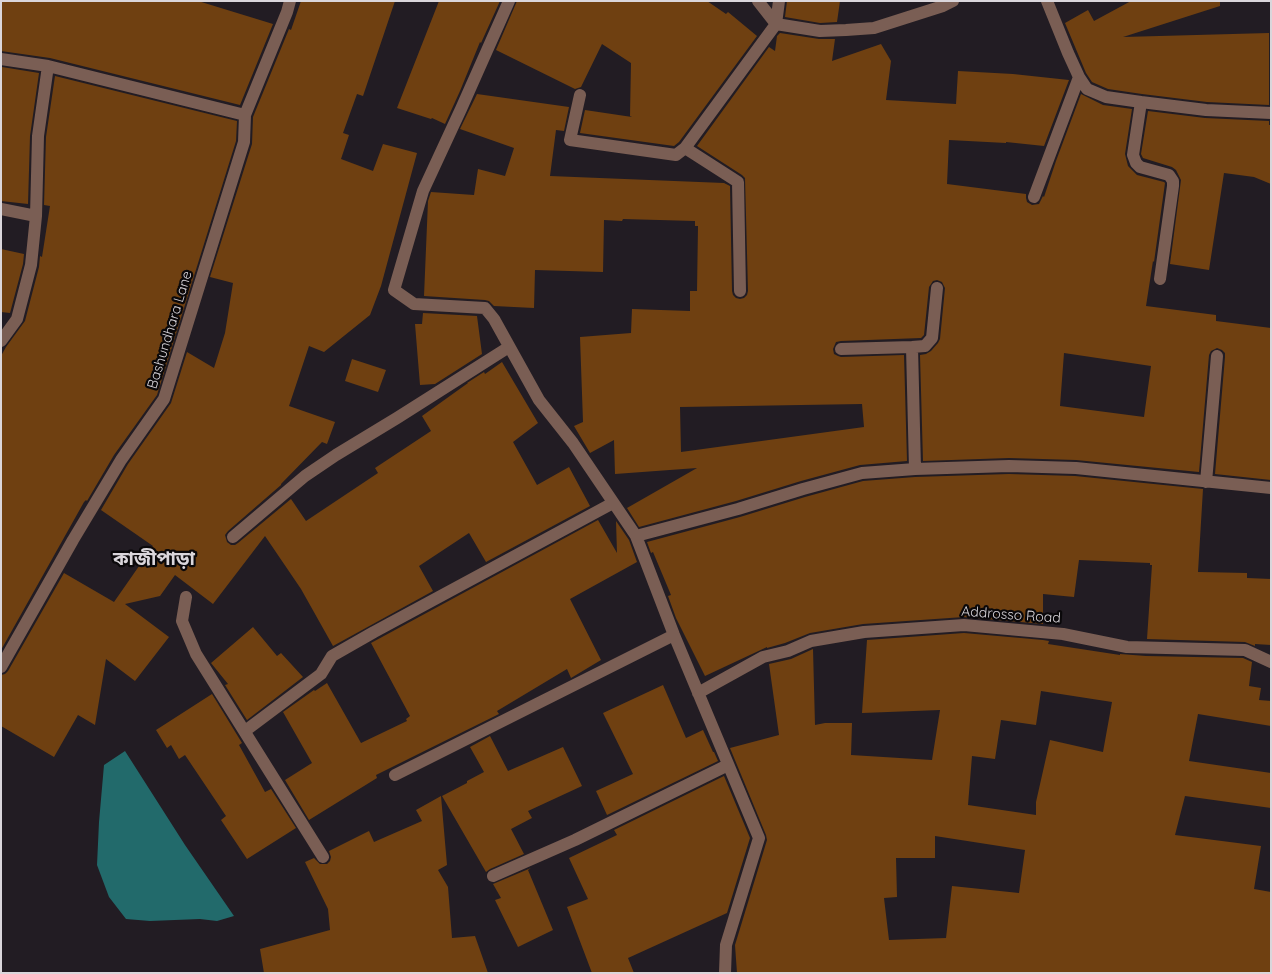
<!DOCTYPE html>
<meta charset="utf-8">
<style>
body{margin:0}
#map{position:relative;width:1272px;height:974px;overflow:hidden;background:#221c23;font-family:Quicksand,sans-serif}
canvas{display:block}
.frame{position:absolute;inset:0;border:2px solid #dad6db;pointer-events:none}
</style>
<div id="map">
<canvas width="1272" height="974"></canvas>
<div class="frame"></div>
</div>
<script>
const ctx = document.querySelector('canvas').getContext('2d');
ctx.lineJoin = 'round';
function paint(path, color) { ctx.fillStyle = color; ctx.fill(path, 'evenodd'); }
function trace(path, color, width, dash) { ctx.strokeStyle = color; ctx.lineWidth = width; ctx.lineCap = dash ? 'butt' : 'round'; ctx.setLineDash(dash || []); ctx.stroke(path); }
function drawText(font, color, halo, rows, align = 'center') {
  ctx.font = font + ' Quicksand,"Noto Sans Bengali",sans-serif'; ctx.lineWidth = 4.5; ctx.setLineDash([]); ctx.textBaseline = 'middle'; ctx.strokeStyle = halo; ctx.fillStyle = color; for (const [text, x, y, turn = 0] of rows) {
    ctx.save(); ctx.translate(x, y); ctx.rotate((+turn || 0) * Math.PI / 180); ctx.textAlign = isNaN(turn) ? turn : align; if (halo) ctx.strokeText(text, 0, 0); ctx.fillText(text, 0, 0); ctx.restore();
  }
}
paint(new Path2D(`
 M 125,751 L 185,845 L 234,916 L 217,921 L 200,919 L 150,921 L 126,919 L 109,897 L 97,865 L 99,822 L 104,765 Z`), '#226a6b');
paint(new Path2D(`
 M 1,1 L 198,1 L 273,24 L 240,105 L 50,58 L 1,51 Z
 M 301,1 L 395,1 L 363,96 L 357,94 L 343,133 L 349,135 L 341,159 L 373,171 L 383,144 L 417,153 L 381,286 L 370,315 L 324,352 L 309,346 L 289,406 L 335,422 L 327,444 L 322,442 L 281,484 L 281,485 L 228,531 L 225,535 L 227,542 L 231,545 L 235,545 L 238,543 L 291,499 L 306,521 L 378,473 L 375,468 L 431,431 L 422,416 L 468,383 L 467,383 L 484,372 L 485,374 L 502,362 L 538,423 L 513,442 L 537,485 L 569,467 L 590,506 L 486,562 L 469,533 L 419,566 L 433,591 L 333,646 L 301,589 L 265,536 L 213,604 L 175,575 L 160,596 L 125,604 L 169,637 L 135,681 L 106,659 L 95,725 L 78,715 L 54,757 L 1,726 L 1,675 L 5,674 L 8,671 L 64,573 L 114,602 L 153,546 L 101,510 L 128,464 L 171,403 L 187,352 L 214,368 L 225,333 L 233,283 L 210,277 L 252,144 L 253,117 L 289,29 L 291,30 Z
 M 439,1 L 500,1 L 481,43 L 480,42 L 460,91 L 445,124 L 432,118 L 431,119 L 397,108 Z
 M 517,1 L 707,1 L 726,14 L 728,12 L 757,36 L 679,142 L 674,146 L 580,133 L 585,110 L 632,117 L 630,116 L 631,63 L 602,44 L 581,87 L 575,89 L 496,50 Z
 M 787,1 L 840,1 L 837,22 L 820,23 L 785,17 Z
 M 1131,1 L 1220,1 L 1220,6 L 1123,37 L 1269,33 L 1269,105 L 1207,102 L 1142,94 L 1108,89 L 1092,82 L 1086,73 L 1065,23 L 1088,10 L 1094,21 Z
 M 780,33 L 819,39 L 835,39 L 832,61 L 881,44 L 891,61 L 886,100 L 956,104 L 958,71 L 1013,74 L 1069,80 L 1044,146 L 1006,142 L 1006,143 L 949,140 L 947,184 L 1026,194 L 1026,198 L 1027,202 L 1032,205 L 1039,204 L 1043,196 L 1044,197 L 1056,161 L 1081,94 L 1103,105 L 1132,109 L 1125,154 L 1128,166 L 1137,175 L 1164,182 L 1165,183 L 1154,262 L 1153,261 L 1146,306 L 1216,315 L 1216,321 L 1271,328 L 1271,480 L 1215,474 L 1225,357 L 1225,353 L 1222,350 L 1217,348 L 1211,351 L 1209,355 L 1199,472 L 1076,460 L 1009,458 L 923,461 L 920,355 L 926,354 L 931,351 L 938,343 L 940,339 L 945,288 L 942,282 L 937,280 L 933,281 L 929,287 L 924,335 L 921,338 L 841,341 L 836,342 L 833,349 L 834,354 L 838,356 L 841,357 L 904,355 L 907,461 L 860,465 L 801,481 L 736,501 L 639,527 L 627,508 L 697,468 L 615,474 L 614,440 L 590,453 L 574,426 L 583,422 L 580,337 L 631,333 L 632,309 L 690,311 L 690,291 L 697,291 L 698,226 L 695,226 L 695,221 L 623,219 L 622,221 L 604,220 L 603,272 L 535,270 L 534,308 L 494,306 L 489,301 L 485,300 L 424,296 L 428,201 L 431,192 L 474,195 L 478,169 L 505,176 L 514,148 L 460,129 L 477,94 L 569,107 L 564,131 L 556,130 L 550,176 L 724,183 L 730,186 L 732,291 L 733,295 L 736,298 L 740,299 L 744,298 L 747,295 L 748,291 L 745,178 L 742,175 L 697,146 L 769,47 L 775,51 L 777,36 ZM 1064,353 L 1151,366 L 1144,417 L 1060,406 ZM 862,404 L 864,427 L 681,452 L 680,407 Z
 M 2,67 L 39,73 L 30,136 L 28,204 L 1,201 Z
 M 55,76 L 237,121 L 236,141 L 157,395 L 114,455 L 87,501 L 86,500 L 84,502 L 1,650 L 1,356 L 6,347 L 25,321 L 39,267 L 40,256 L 42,257 L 50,206 L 44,205 L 46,137 Z
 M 1148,111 L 1205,118 L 1269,121 L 1269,125 L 1271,125 L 1271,184 L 1254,177 L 1224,173 L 1209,270 L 1170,264 L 1181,180 L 1176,170 L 1172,167 L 1143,158 L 1141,154 Z
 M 1,249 L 24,254 L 23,264 L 10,313 L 1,312 Z
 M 423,313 L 477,316 L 482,354 L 435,384 L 420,385 L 415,324 L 422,324 Z
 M 352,359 L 386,370 L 378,392 L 345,381 Z
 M 1009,474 L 1075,476 L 1203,489 L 1198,572 L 1247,573 L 1247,578 L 1271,579 L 1271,645 L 1255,644 L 1255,646 L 1245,642 L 1147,639 L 1152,565 L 1150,565 L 1150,563 L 1079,560 L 1074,597 L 1043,594 L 1043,624 L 964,617 L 863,624 L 810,633 L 785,643 L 767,648 L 767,647 L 705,676 L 676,618 L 668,596 L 671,595 L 653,552 L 651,553 L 647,542 L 740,517 L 805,497 L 863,481 L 915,477 Z
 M 598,520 L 617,553 L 616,521 L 629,540 L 637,562 L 570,599 L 601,660 L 571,678 L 567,669 L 497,711 L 499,714 L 376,775 L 377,778 L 309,820 L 285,780 L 312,763 L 283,712 L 314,690 L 315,691 L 327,683 L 361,743 L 407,721 L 406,719 L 410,716 L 371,643 Z
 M 253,627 L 277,656 L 281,653 L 303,677 L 247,720 L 225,685 L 228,684 L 211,663 Z
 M 964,633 L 1043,640 L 1049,641 L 1048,644 L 1120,655 L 1120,654 L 1146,656 L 1243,658 L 1252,662 L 1249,686 L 1261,688 L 1259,700 L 1271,701 L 1271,726 L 1198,714 L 1189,761 L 1271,773 L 1271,808 L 1185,796 L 1175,835 L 1261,846 L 1254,889 L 1271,892 L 1271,973 L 737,973 L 735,945 L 767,840 L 766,835 L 730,748 L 779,735 L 769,664 L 791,659 L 813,649 L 815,725 L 825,723 L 852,723 L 851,755 L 932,760 L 940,710 L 862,713 L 867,640 ZM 1041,691 L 1112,702 L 1103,752 L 1050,740 L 1036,802 L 1036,815 L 968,805 L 972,756 L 995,759 L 1001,720 L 1036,725 ZM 935,836 L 1025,850 L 1019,893 L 952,886 L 946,938 L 889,940 L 884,898 L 897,897 L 896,858 L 935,858 Z
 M 663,685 L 686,738 L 703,730 L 713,752 L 714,752 L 718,761 L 607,815 L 596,791 L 633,774 L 603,713 Z
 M 212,694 L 242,743 L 239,745 L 265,792 L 271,789 L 296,828 L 247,859 L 221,820 L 226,816 L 185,755 L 179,759 L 171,745 L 167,748 L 156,730 Z
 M 490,736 L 508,771 L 563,747 L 582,786 L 528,811 L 532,818 L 511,829 L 524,854 L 490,869 L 486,872 L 442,796 L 467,783 L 467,781 L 484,772 L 470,747 Z
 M 724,776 L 750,838 L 727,913 L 628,958 L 634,973 L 592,973 L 567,907 L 588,899 L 569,858 L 617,835 L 614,830 Z
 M 441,796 L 447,865 L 438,870 L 448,887 L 452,938 L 475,936 L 488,973 L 264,973 L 260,949 L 330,930 L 328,909 L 305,862 L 314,858 L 320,864 L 327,864 L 330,861 L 331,857 L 329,851 L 369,831 L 374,842 L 422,821 L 416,810 Z
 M 531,868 L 528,870 L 553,930 L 518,947 L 495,900 L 501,898 L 493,884 Z`), '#6f4011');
trace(new Path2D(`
 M 509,1 L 461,109 L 423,191 L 394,290 L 414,304 L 485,308 L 494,319 L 539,400 L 573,443 L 636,536 L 674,635 L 759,838 L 726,945 L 725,973
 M 758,1 L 776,24 L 820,31 L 846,30 L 874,28 L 943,6 L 953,1
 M 1047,1 L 1068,53 L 1079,77 L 1087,89 L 1106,97 L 1141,102 L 1206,110 L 1271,113
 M 1,59 L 48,66 L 245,115
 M 580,95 L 570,140 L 676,155 L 685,148 L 776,24 L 779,1
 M 1141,102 L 1133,155 L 1136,163 L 1140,167 L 1169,175 L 1173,181 L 1173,186 L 1160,279
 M 685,148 L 738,182 L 740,291
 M 1034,197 L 1079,77
 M 1,209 L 36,216
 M 1,341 L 17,319 L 31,265 L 36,216 L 38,136 L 48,66
 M 912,347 L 915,469
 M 841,349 L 912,347 L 925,346 L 932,338 L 937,288
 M 1206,482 L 1217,356
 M 636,536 L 738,509 L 803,489 L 862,473 L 915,469 L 1009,466 L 1076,468 L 1271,488
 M 233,537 L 305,476 L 336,455 L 397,418 L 509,347
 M 186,597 L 182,621 L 196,654 L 323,857
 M 1,667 L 73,540 L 121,460 L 164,399 L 244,142 L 245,115 L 287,12 L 290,1
 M 698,693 L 763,657 L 788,651 L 811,641 L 864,632 L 964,625 L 1063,634 L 1127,647 L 1245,650 L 1271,662
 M 245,731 L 321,674 L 332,656 L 374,632 L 613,503
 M 395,775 L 674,635
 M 493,876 L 575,840 L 728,765`), '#7a5e54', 12);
drawText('14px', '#dad6db', '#0a080a', [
 ["Bashundhara Lane",170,330,-73],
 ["Addrosso Road",1011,615,4]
]);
drawText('bold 19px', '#dad6db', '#0a080a', [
 ["কাজীপাড়া",154,559]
]);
</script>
